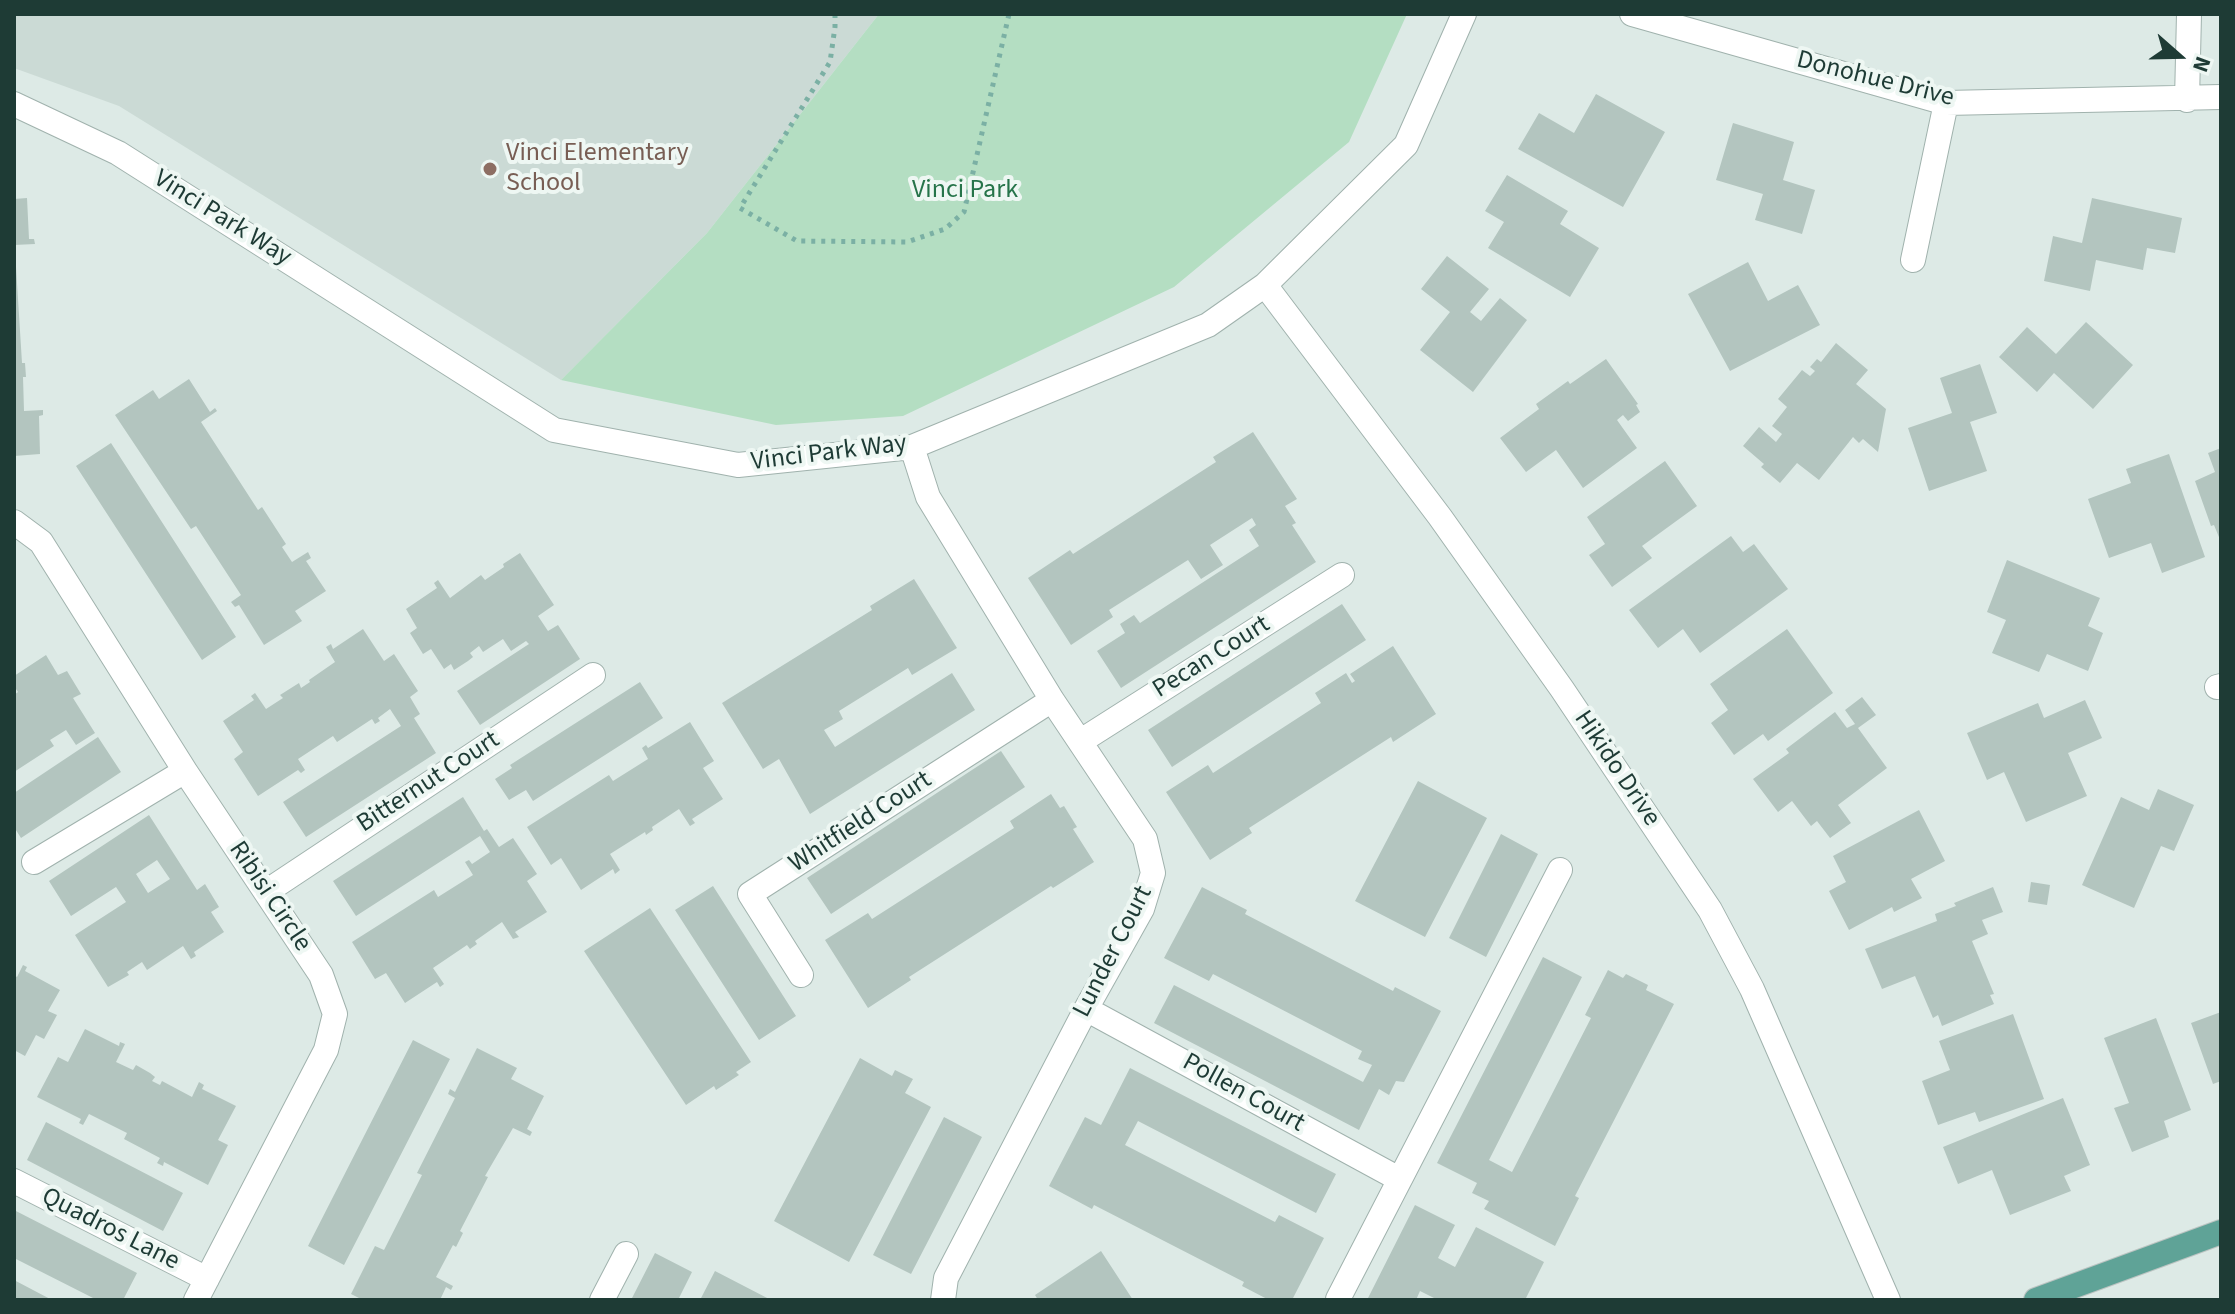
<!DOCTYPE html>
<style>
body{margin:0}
#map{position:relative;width:2235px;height:1314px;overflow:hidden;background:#ddeae6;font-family:"Source Sans 3",sans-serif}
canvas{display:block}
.frame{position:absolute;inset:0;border:16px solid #1e3b35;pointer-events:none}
.north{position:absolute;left:2139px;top:16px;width:80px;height:80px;-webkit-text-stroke:6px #eef7f3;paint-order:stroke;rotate:110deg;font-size:22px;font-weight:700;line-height:32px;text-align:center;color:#1e3b35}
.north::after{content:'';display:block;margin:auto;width:28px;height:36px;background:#1e3b35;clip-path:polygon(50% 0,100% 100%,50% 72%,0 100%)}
</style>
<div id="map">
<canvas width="2235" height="1314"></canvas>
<div class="frame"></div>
<div class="north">N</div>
</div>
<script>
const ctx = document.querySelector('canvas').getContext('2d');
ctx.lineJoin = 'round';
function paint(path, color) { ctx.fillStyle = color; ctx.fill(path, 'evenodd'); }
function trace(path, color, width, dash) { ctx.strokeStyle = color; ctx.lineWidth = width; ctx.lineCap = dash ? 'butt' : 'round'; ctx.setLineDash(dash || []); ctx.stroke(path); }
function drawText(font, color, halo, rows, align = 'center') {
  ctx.font = font + ' "Source Sans 3",sans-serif'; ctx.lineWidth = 8; ctx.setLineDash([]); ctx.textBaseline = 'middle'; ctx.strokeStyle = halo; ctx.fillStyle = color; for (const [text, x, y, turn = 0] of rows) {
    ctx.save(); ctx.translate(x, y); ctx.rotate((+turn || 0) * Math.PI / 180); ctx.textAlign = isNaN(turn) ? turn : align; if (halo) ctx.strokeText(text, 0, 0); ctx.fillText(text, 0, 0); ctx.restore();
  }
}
paint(new Path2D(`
 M 14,14 L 879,14 L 707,233 L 561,380 L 119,106 L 14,68 Z`), '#cbdad5');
paint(new Path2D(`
 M 879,14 L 1407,14 L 1349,142 L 1174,287 L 903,416 L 776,425 L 561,380 L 707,233 Z`), '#b4dec2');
paint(new Path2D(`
 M 1596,94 L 1665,132 L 1623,207 L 1518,149 L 1539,113 L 1574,133 Z
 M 1733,123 L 1794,142 L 1783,180 L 1815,190 L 1802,234 L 1755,220 L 1763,194 L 1716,180 Z
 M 1507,175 L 1568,211 L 1560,224 L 1599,248 L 1570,297 L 1488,248 L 1504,222 L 1485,211 Z
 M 27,198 L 29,239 L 34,239 L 35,244 L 14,245 L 14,199 Z
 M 2092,198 L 2182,218 L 2175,253 L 2147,248 L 2143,270 L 2096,260 L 2090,291 L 2044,281 L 2053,236 L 2082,243 Z
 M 1447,256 L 1489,289 L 1470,312 L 1481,321 L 1500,298 L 1527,320 L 1473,392 L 1420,350 L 1450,312 L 1421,289 Z
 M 1748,262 L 1768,301 L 1798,285 L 1820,325 L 1730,371 L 1688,294 Z
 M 14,267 L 16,267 L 22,363 L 25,363 L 26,377 L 23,377 L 24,411 L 43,410 L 43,415 L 39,416 L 40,454 L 14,456 Z
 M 2086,322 L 2133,365 L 2093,409 L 2054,373 L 2037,392 L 1999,357 L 2027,327 L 2056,354 Z
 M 1836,343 L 1868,370 L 1856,384 L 1886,409 L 1878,452 L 1863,439 L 1859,443 L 1853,437 L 1819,480 L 1797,463 L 1780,483 L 1761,467 L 1764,464 L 1743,446 L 1759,427 L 1776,442 L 1782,434 L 1772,426 L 1787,407 L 1778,399 L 1802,370 L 1810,376 L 1815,371 L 1810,367 L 1817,359 L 1821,362 Z
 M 1606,359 L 1638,404 L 1636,405 L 1640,412 L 1628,421 L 1623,415 L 1617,420 L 1637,448 L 1583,488 L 1556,450 L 1526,472 L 1500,438 L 1539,409 L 1536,404 L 1568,381 L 1570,384 Z
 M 1980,364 L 1997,413 L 1970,422 L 1987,471 L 1929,491 L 1908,428 L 1952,413 L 1940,378 Z
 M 189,379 L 210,412 L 215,408 L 217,411 L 201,422 L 258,510 L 262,507 L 286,544 L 282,547 L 292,562 L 308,552 L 311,558 L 306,561 L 326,591 L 295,611 L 302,621 L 264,645 L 239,605 L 235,607 L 231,602 L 241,595 L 196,526 L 191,529 L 115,415 L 153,390 L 159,399 Z
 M 1253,432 L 1297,499 L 1285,506 L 1296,523 L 1292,525 L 1316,562 L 1121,688 L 1097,651 L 1125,633 L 1120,624 L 1134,615 L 1140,623 L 1259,546 L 1249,530 L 1256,525 L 1252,518 L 1210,545 L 1223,565 L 1201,579 L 1188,560 L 1109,610 L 1113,617 L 1071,645 L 1028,578 L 1070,550 L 1073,554 L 1216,462 L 1213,457 Z
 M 111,443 L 236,637 L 202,660 L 76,466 Z
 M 2221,448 L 2221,542 L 2214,525 L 2211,526 L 2195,481 L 2215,472 L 2208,453 Z
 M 2169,454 L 2205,557 L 2162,573 L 2151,543 L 2109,558 L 2088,499 L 2131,483 L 2126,469 Z
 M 1665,461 L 1697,506 L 1642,546 L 1652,558 L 1612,587 L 1589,555 L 1605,544 L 1587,517 Z
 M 1731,536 L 1743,552 L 1754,544 L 1788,589 L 1700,653 L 1683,629 L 1658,648 L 1629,610 Z
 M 520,553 L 554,605 L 538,616 L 548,631 L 558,625 L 580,659 L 480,725 L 457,691 L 529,644 L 526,641 L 511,651 L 503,639 L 483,652 L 479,646 L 470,653 L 473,657 L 468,661 L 454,670 L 451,664 L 444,669 L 431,649 L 423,654 L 410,633 L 417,628 L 406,609 L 437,588 L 434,583 L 438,580 L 450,598 L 481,575 L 485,580 L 504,567 L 503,564 Z
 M 2007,560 L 2100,598 L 2088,626 L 2103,633 L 2088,671 L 2047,654 L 2039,672 L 1992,653 L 2006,620 L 1987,612 Z
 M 914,579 L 957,648 L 912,675 L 908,668 L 839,711 L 843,719 L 824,730 L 835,747 L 952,673 L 975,710 L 810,814 L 779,759 L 763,769 L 722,703 L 872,610 L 870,606 Z
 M 1342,604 L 1366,640 L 1172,767 L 1148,730 Z
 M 363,629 L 384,661 L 394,654 L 418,691 L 410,697 L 420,714 L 414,718 L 436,753 L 306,837 L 283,802 L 401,726 L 390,709 L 378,718 L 380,721 L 375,724 L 372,719 L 337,742 L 333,736 L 298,759 L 305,770 L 301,773 L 298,770 L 258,796 L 234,759 L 243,752 L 223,721 L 254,700 L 251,696 L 255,693 L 266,709 L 283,698 L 280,695 L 299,683 L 301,688 L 310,682 L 309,680 L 335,662 L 326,647 L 331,644 L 333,649 Z
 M 1787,629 L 1833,693 L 1768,741 L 1763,734 L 1734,755 L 1711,723 L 1728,710 L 1710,684 Z
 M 1393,646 L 1436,714 L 1393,742 L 1391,737 L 1249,828 L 1252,833 L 1210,860 L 1166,792 L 1208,765 L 1213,773 L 1321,703 L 1315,693 L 1346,673 L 1352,683 L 1355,681 L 1350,674 Z
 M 46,655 L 58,675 L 67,671 L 81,694 L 73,698 L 95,733 L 76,745 L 66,730 L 50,740 L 54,746 L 14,772 L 14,695 L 18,692 L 14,686 L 14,676 Z
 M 640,682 L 663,718 L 533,801 L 526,790 L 509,800 L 495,779 L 512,768 L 510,765 Z
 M 1862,697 L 1876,715 L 1858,728 L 1887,768 L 1838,805 L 1851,823 L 1830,838 L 1817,821 L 1811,826 L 1792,801 L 1778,812 L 1753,779 L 1789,753 L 1786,749 L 1835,712 L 1847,728 L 1855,724 L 1845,710 Z
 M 2085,700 L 2102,738 L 2068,753 L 2087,796 L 2026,822 L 2004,772 L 1987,780 L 1967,733 L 2038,703 L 2044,718 Z
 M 690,722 L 714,761 L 703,768 L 723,799 L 692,819 L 695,823 L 690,826 L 679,809 L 652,827 L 653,830 L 646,835 L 645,832 L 610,854 L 620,870 L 615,874 L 613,869 L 581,890 L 561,858 L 551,865 L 527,827 L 609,775 L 613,781 L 648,759 L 642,748 L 646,745 L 648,748 Z
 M 98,737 L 121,772 L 21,838 L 14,827 L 14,793 Z
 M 1001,751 L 1025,787 L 831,914 L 807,878 Z
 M 1418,781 L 1487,818 L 1425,937 L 1355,901 Z
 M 2158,789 L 2194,805 L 2174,851 L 2161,846 L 2134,908 L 2082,885 L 2121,797 L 2149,810 Z
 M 1051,794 L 1060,808 L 1064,806 L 1077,827 L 1073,829 L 1094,862 L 1053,888 L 1051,886 L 909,977 L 911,980 L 868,1008 L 825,940 L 868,913 L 872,919 L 1014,828 L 1010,821 Z
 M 463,797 L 484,831 L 487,829 L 499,847 L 513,838 L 537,874 L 527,881 L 547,912 L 515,932 L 519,937 L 513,939 L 502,922 L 475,941 L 477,944 L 470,949 L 467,945 L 433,968 L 444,984 L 440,987 L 437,982 L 405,1003 L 386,973 L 375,979 L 352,942 L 434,890 L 438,897 L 473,875 L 465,862 L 469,860 L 472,864 L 490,852 L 480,836 L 356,916 L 333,881 Z
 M 1919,810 L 1945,861 L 1911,879 L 1922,898 L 1894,912 L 1892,907 L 1849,930 L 1829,891 L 1846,882 L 1833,856 Z
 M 149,815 L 197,890 L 205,884 L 219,907 L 211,912 L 224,932 L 194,952 L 196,956 L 191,959 L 183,946 L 147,970 L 142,962 L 127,972 L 129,975 L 108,987 L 75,935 L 126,902 L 116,887 L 71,916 L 49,881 ZM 157,860 L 170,879 L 148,893 L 136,874 Z
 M 1501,834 L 1538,854 L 1486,957 L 1449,938 Z
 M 2031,882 L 2050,885 L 2047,905 L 2028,902 Z
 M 713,886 L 796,1016 L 759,1040 L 675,910 Z
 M 1202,887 L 1247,910 L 1245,914 L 1393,991 L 1395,987 L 1441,1011 L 1404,1082 L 1396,1081 L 1389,1095 L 1379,1089 L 1359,1130 L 1154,1023 L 1174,985 L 1363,1082 L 1372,1065 L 1358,1059 L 1362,1051 L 1213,974 L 1209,981 L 1164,958 Z
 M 1993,887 L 2003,912 L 1982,920 L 1988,934 L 1972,941 L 1994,994 L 1990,995 L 1994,1004 L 1942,1026 L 1938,1015 L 1933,1018 L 1915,976 L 1882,989 L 1865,949 L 1937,921 L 1935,914 L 1956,906 L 1954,903 Z
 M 650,908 L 751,1062 L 736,1072 L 739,1075 L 716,1090 L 714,1086 L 686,1105 L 584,951 Z
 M 1543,957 L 1582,977 L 1489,1160 L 1512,1172 L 1591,1018 L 1585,1015 L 1608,970 L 1623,978 L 1626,974 L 1648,985 L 1646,990 L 1674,1004 L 1575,1196 L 1579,1198 L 1555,1246 L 1484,1209 L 1489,1201 L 1472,1193 L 1477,1183 L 1437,1163 Z
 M 23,965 L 27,967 L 25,971 L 60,990 L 48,1011 L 57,1015 L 44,1039 L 36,1035 L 25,1056 L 14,1050 L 14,975 L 17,977 Z
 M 2221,1012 L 2221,1081 L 2213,1084 L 2191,1023 Z
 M 2013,1014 L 2044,1099 L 1979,1122 L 1975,1112 L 1938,1125 L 1922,1081 L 1950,1070 L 1939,1041 Z
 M 2156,1018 L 2191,1110 L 2164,1121 L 2169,1137 L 2132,1152 L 2114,1108 L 2129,1103 L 2104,1038 Z
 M 85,1029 L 119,1046 L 120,1042 L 125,1044 L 116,1062 L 133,1070 L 136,1065 L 150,1073 L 155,1077 L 152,1081 L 160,1085 L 162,1081 L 192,1097 L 199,1082 L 204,1085 L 202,1089 L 236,1106 L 218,1140 L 228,1145 L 208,1185 L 164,1162 L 163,1166 L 157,1163 L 160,1158 L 124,1139 L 127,1133 L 89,1114 L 83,1125 L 79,1123 L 81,1119 L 37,1097 L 58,1057 L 68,1062 Z
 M 413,1040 L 450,1059 L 344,1265 L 308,1246 Z
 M 477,1048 L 517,1068 L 511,1079 L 544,1096 L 527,1129 L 532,1132 L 530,1136 L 513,1128 L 485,1176 L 488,1177 L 460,1231 L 463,1233 L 456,1247 L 453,1245 L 436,1277 L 453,1286 L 451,1290 L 446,1287 L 440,1300 L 363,1300 L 351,1294 L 375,1246 L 384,1250 L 422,1175 L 417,1173 L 455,1098 L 448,1094 L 450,1089 L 455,1092 Z
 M 860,1058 L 892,1076 L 895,1070 L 913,1079 L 905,1093 L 931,1107 L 849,1262 L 774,1221 Z
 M 1130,1068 L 1336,1174 L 1316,1213 L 1138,1121 L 1125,1145 L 1275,1222 L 1279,1215 L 1324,1238 L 1292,1300 L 1269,1300 L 1242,1286 L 1244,1282 L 1094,1205 L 1092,1209 L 1049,1186 L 1085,1117 L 1101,1125 Z
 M 2063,1098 L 2090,1165 L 2064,1176 L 2071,1191 L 2010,1215 L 1992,1170 L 1958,1184 L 1943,1147 Z
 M 944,1117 L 982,1137 L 911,1274 L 873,1255 Z
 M 46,1122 L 183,1193 L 163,1231 L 27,1160 Z
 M 1415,1205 L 1455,1225 L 1438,1258 L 1455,1267 L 1476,1227 L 1544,1262 L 1525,1300 L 1438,1300 L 1420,1291 L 1416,1300 L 1367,1300 Z
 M 14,1210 L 137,1273 L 123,1300 L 97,1300 L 14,1258 Z
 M 1101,1251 L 1133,1300 L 1038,1300 L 1035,1295 Z
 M 655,1253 L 692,1272 L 678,1300 L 631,1300 Z
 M 715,1271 L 771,1300 L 700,1300 Z
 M 14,1280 L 52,1300 L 14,1300 Z`), '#b3c5bf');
const minor = new Path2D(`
 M 1632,14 L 1946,103 L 2221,97
 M 2187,100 L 2189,14
 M 14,104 L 118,153 L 554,430 L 738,465 L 912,447 L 1208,325 L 1265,285 L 1406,145 L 1464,14
 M 1913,260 L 1946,103
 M 1265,285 L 1440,517 L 1562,689 L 1710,910 L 1752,989 L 1888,1300
 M 912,447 L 928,497 L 1052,700 L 1145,839 L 1153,873 L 1142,909 L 1086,1009 L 946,1278 L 943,1300
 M 14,522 L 41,542 L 185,771 L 321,975 L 335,1014 L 326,1050 L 196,1300
 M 2217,687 L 2221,686
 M 1081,741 L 1342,575
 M 34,862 L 185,771
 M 266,892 L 593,675
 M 801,975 L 750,894 L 1052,700
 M 1086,1009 L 1399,1179
 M 14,1181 L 207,1279
 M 1338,1299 L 1560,870
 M 602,1300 L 626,1254`);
const major = new Path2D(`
 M 2036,1300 L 2221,1232`);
trace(minor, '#a0b2ad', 26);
trace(major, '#bcc4c2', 26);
trace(new Path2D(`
 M 835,14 L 835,27 L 830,62 L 740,208 L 797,241 L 907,242 L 945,229 L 964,212 L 1009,14`), '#7bb0a4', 5, [4, 6]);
trace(minor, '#fff', 24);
trace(major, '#5fa397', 24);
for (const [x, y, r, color] of [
 [490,169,8,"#8d6e63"]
]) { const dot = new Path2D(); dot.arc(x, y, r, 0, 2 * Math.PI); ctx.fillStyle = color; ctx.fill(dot); trace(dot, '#eef7f3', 3); }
drawText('26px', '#1e3b35', '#eef7f3', [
 ["Donohue Drive",1875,80,14],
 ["Vinci Park Way",222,219,32],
 ["Vinci Park Way",829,454,-7],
 ["Pecan Court",1212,658,-32],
 ["Hikido Drive",1616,769,56],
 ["Bitternut Court",429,783,-33],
 ["Whitfield Court",861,823,-33],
 ["Ribisi Circle",269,897,56],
 ["Lunder Court",1114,952,-63],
 ["Pollen Court",1243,1094,29],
 ["Quadros Lane",110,1230,27]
]);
drawText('26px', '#785e54', '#eef7f3', [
 ["Vinci Elementary",506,154],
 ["School",506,184]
], 'left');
drawText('26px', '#26744a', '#eef7f3', [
 ["Vinci Park",965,191]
]);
</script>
